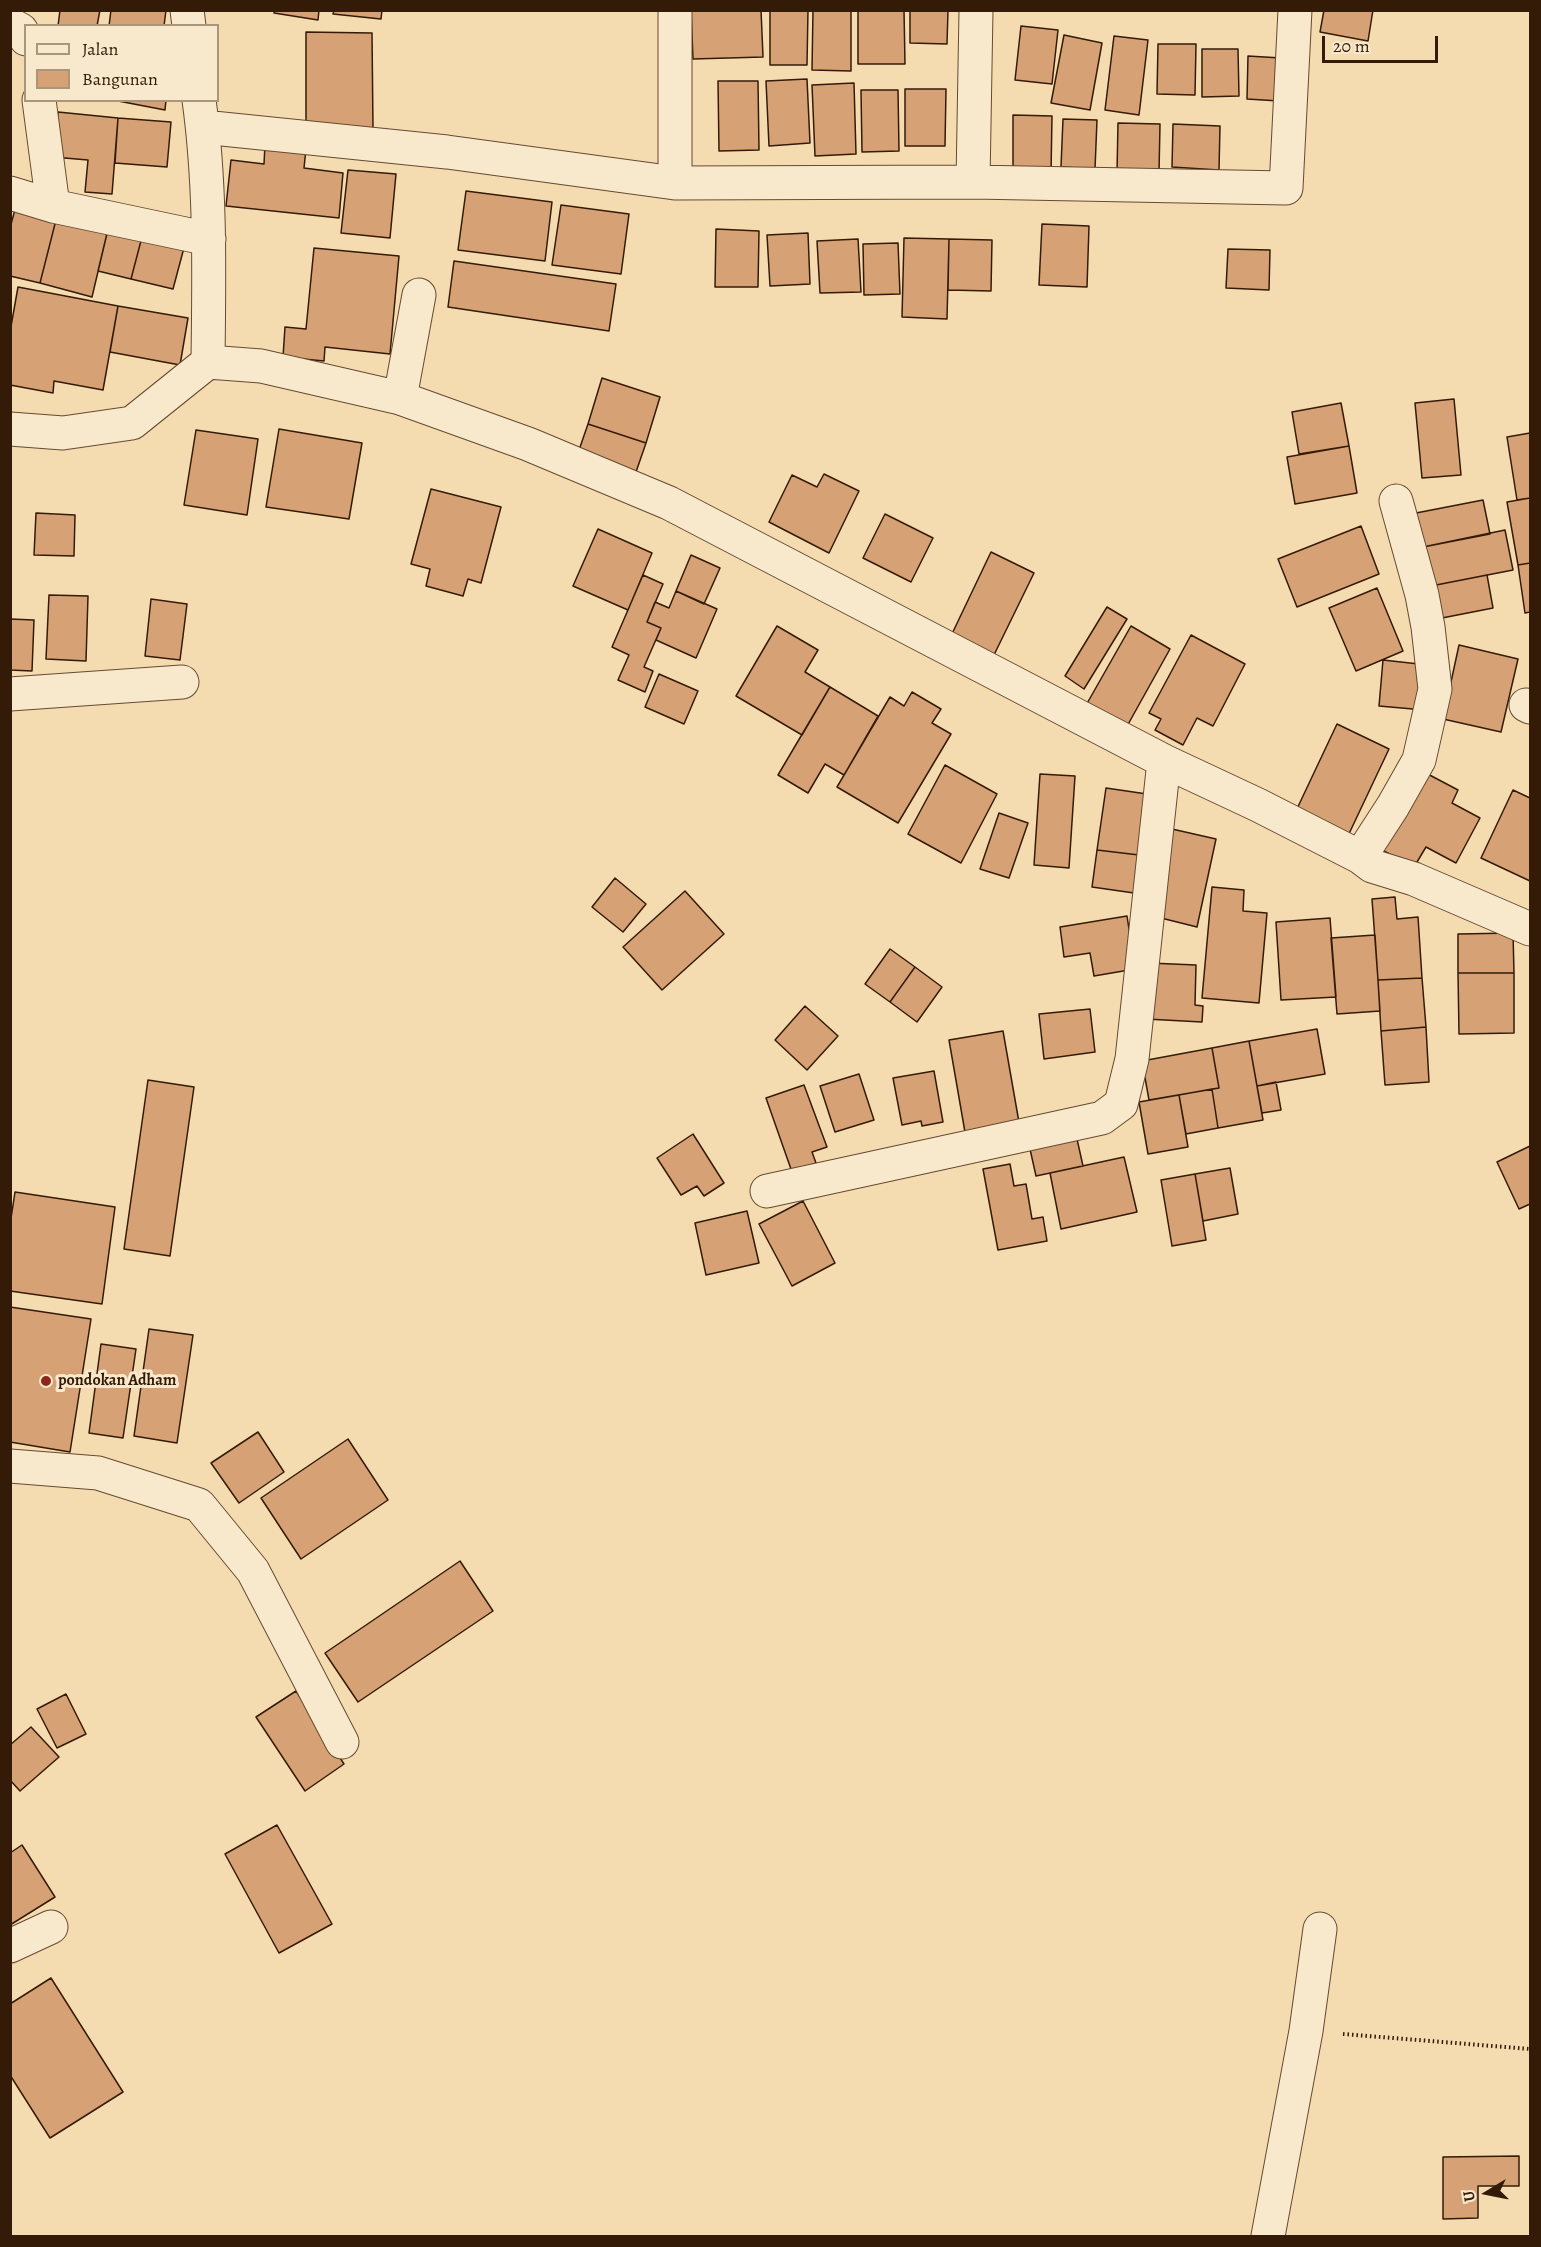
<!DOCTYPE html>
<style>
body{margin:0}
#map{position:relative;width:1541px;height:2247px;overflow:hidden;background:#f5dbb0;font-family:Alegreya,serif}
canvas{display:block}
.frame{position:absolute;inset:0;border:12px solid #341b07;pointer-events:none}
.legend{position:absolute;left:24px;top:24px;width:195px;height:78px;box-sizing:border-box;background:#f8e8cc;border:2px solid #aa967d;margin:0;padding:8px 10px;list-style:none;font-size:18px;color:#341b07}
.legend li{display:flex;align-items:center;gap:12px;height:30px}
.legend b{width:30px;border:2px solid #aa967d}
.north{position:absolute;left:1457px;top:2163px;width:60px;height:60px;-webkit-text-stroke:4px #f8e8cc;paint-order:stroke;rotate:260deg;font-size:16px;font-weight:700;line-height:24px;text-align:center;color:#341b07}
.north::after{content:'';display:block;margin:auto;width:21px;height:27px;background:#341b07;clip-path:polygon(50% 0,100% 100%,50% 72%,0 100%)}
.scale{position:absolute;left:1322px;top:36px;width:116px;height:27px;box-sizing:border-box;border:3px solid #341b07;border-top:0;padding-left:8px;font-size:18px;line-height:21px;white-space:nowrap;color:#341b07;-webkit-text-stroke:4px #f8e8cc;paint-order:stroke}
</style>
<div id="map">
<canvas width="1541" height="2247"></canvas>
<div class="frame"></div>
<ul class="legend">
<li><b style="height:8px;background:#f8e8cc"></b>Jalan</li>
<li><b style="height:16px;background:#d7a176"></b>Bangunan</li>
</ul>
<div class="north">U</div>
<div class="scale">20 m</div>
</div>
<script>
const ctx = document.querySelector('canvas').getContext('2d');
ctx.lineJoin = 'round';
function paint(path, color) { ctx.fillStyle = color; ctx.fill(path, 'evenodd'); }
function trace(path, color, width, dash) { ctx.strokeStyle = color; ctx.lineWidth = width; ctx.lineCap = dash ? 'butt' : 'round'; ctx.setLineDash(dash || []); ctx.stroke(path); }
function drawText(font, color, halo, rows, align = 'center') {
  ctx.font = font + ' Alegreya,serif'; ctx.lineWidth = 6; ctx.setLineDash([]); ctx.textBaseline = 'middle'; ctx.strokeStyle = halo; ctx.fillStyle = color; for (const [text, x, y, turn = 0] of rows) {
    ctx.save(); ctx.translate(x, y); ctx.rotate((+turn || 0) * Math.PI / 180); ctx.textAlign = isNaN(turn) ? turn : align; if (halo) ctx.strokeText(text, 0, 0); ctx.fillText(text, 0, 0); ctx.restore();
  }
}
const building = new Path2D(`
 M 60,10 L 100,10 L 97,26 L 58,26 Z
 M 111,10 L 166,10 L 164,26 L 109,26 Z
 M 275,10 L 319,10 L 318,20 L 274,13 Z
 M 334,10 L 382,10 L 381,19 L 333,14 Z
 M 691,10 L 761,10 L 763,57 L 693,59 Z
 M 770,10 L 808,10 L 807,65 L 770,65 Z
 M 813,10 L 851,10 L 851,71 L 812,70 Z
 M 858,10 L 904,10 L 905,64 L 858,64 Z
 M 910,10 L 948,10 L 947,44 L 910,43 Z
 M 1324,10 L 1373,10 L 1368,41 L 1320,32 Z
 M 1021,26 L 1058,30 L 1052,84 L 1015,80 Z
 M 306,32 L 372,33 L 373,129 L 306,129 Z
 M 1064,35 L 1102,43 L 1090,110 L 1051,103 Z
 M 1114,36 L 1148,40 L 1139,115 L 1105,110 Z
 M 1158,44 L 1196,44 L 1195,95 L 1157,94 Z
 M 1202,49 L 1238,49 L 1239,96 L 1202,97 Z
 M 1248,56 L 1281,58 L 1279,101 L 1247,99 Z
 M 807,79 L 810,143 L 769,146 L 766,81 Z
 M 718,81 L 758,81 L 759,150 L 719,151 Z
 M 854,83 L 856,154 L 815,156 L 812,85 Z
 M 905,89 L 946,89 L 945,146 L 905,146 Z
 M 861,90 L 898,90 L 899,151 L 862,152 Z
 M 113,100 L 166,100 L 165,110 Z
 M 58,112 L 118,118 L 112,194 L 85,192 L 88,160 L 53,157 Z
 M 1013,115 L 1052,116 L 1051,174 L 1013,174 Z
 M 118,118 L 171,122 L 167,167 L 115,163 Z
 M 1063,119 L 1097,120 L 1095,169 L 1061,167 Z
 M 1118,123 L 1160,124 L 1159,173 L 1117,172 Z
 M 1173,124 L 1220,126 L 1219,170 L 1172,167 Z
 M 265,145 L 306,149 L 304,168 L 343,173 L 339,218 L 226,206 L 231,160 L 264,164 Z
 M 348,170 L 396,174 L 390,238 L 341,233 Z
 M 466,191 L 552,202 L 545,261 L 458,250 Z
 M 17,202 L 58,212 L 40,283 L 10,276 L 10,228 Z
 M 561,205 L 629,214 L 621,274 L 552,265 Z
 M 58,212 L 109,225 L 92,297 L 40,283 Z
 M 1042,224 L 1089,226 L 1087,287 L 1039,285 Z
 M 109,225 L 143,233 L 131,279 L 98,271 Z
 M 716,229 L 759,231 L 758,287 L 715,287 Z
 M 143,233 L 185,244 L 173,289 L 131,279 Z
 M 808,233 L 810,284 L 770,286 L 767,235 Z
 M 904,238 L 949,239 L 947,319 L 902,317 Z
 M 858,239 L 861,292 L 820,293 L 817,241 Z
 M 949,239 L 992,240 L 991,291 L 948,290 Z
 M 898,243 L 900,294 L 864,295 L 863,244 Z
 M 314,248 L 399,256 L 390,354 L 325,347 L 324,361 L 283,357 L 285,327 L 306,329 Z
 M 1228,249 L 1270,250 L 1269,290 L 1226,288 Z
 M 454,261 L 616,284 L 609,331 L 448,307 Z
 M 18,287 L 118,306 L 103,390 L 54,381 L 53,393 L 10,385 L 10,332 Z
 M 118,306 L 188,318 L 180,365 L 110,352 Z
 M 602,378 L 660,397 L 646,443 L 588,424 Z
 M 1454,399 L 1461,475 L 1422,478 L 1415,403 Z
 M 1341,403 L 1349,446 L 1299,454 L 1292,412 Z
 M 588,424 L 646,443 L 636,472 L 578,453 Z
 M 279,429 L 362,443 L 349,519 L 266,507 Z
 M 196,430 L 258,439 L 247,515 L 184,505 Z
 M 1530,433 L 1530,498 L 1517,500 L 1507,437 Z
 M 1349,446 L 1357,493 L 1295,504 L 1287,457 Z
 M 824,474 L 859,491 L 829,553 L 769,522 L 792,475 L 817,487 Z
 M 431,489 L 501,507 L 481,583 L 468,579 L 463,596 L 426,586 L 430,569 L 411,564 Z
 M 1530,498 L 1530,563 L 1518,565 L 1507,502 Z
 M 1483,500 L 1490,534 L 1423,547 L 1416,513 Z
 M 36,513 L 75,515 L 74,556 L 34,555 Z
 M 885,514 L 933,538 L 911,582 L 863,558 Z
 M 1361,526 L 1379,574 L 1297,607 L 1278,559 Z
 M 598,529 L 652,553 L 628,610 L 573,586 Z
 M 1505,530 L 1513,570 L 1431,586 L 1423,547 Z
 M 991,552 L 1034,573 L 992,659 L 950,638 Z
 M 691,555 L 720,568 L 704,604 L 676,591 Z
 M 1530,563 L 1530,612 L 1525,613 L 1518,565 Z
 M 643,575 L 663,584 L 647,622 L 661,628 L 644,667 L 653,671 L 645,692 L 618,680 L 629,655 L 612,647 Z
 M 1487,575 L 1493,608 L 1437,619 L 1431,586 Z
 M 1377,588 L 1403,651 L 1356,671 L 1329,608 Z
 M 676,591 L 717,609 L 696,658 L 656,640 L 661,628 L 647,622 L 655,602 L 669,608 Z
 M 49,595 L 88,596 L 86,661 L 46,659 Z
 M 151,599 L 187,604 L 180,660 L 145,656 Z
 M 1107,607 L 1127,619 L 1084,689 L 1065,676 Z
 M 10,619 L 34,620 L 32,671 L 10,670 Z
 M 777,626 L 818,650 L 805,672 L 830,687 L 802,735 L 736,696 Z
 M 1131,626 L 1170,649 L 1121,737 L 1081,714 Z
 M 1191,635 L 1245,664 L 1213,726 L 1197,718 L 1183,745 L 1155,730 L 1161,719 L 1149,713 Z
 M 1459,645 L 1518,659 L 1501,732 L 1443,719 Z
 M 1383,660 L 1428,665 L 1424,710 L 1379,706 Z
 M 659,674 L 698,691 L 684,724 L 645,707 Z
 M 830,687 L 878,716 L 844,775 L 825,764 L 808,793 L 778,775 Z
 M 912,692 L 941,709 L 932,723 L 951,734 L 898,823 L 837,787 L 890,697 L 904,706 Z
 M 1337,724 L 1389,749 L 1347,838 L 1295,813 Z
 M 945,765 L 997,794 L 961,863 L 908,834 Z
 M 1422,771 L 1458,790 L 1452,803 L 1480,818 L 1456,863 L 1426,847 L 1414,867 L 1380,849 Z
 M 1040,774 L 1075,776 L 1069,868 L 1034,865 Z
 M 1106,788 L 1147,794 L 1139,855 L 1097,850 Z
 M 1513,790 L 1530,798 L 1530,881 L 1481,858 Z
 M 999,813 L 1028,823 L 1009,878 L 980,869 Z
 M 1172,829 L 1216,839 L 1197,927 L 1153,916 Z
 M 1097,850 L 1139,855 L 1134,893 L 1092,887 Z
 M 615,878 L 646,904 L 623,932 L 592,907 Z
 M 1212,887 L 1244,890 L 1243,911 L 1267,913 L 1259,1003 L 1202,998 Z
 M 685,891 L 724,934 L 662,990 L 623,947 Z
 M 1395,897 L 1397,919 L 1418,917 L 1422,978 L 1378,980 L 1372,899 Z
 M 1127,916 L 1135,969 L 1094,976 L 1090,953 L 1064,957 L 1060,927 Z
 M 1330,918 L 1336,997 L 1281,1000 L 1276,922 Z
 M 1513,933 L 1514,973 L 1458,973 L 1458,934 Z
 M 1375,935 L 1380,1011 L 1337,1014 L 1331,938 Z
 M 890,949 L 915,967 L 890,1002 L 865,984 Z
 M 1149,963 L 1196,965 L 1195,1005 L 1203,1006 L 1202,1022 L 1146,1019 Z
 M 915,967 L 942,987 L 917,1022 L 890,1002 Z
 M 1458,973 L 1514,973 L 1514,1033 L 1459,1034 Z
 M 1422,978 L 1426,1027 L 1381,1031 L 1378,980 Z
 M 805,1006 L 838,1036 L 807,1070 L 775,1040 Z
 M 1090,1009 L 1095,1052 L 1044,1059 L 1039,1014 Z
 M 1426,1027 L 1429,1082 L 1385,1085 L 1381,1031 Z
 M 1317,1029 L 1325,1074 L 1257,1086 L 1249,1041 Z
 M 1003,1031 L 1020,1128 L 966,1138 L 949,1040 Z
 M 1249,1041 L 1263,1120 L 1218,1128 L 1212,1089 L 1219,1088 L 1212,1048 Z
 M 1212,1048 L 1219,1088 L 1149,1100 L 1142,1061 Z
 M 934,1071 L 943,1122 L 922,1126 L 921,1121 L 902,1125 L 893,1078 Z
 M 859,1074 L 874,1120 L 835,1132 L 820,1086 Z
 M 148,1080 L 194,1087 L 170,1256 L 124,1249 Z
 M 1276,1082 L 1281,1110 L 1262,1113 L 1257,1086 Z
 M 804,1085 L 827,1147 L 812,1152 L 816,1163 L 792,1172 L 766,1098 Z
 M 1212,1089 L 1218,1128 L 1186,1134 L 1179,1095 Z
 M 1179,1095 L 1188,1147 L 1148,1154 L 1139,1102 Z
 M 1075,1130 L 1083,1166 L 1036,1176 L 1028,1140 Z
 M 693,1134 L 724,1183 L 704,1196 L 697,1186 L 681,1195 L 657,1158 Z
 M 1530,1146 L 1530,1204 L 1519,1209 L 1497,1162 Z
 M 1124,1157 L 1137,1212 L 1061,1229 L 1050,1173 Z
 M 1010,1164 L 1014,1186 L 1026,1184 L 1032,1219 L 1043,1217 L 1047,1241 L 998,1250 L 983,1169 Z
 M 1230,1168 L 1238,1214 L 1203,1221 L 1195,1174 Z
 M 1195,1174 L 1206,1240 L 1172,1246 L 1161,1180 Z
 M 15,1192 L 115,1207 L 102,1304 L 10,1291 L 10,1225 Z
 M 803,1201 L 835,1263 L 792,1286 L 759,1224 Z
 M 747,1211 L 759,1263 L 706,1275 L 695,1223 Z
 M 10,1307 L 91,1319 L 70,1452 L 10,1442 Z
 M 149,1329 L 193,1335 L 177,1443 L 134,1436 Z
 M 101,1344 L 136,1349 L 123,1438 L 89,1433 Z
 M 258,1432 L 284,1472 L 239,1503 L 211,1463 Z
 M 348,1439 L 388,1500 L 301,1559 L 261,1498 Z
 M 460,1561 L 493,1611 L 358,1702 L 325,1653 Z
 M 296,1691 L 344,1764 L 305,1791 L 256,1717 Z
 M 66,1694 L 86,1734 L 57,1748 L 37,1709 Z
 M 31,1727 L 59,1757 L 20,1791 L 10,1780 L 10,1745 Z
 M 277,1825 L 332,1924 L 279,1953 L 225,1854 Z
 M 22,1845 L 55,1897 L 10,1925 L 10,1853 Z
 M 51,1978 L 123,2092 L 50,2138 L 10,2075 L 10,2004 Z
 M 1519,2156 L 1519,2186 L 1478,2186 L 1478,2218 L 1443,2219 L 1443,2157 Z`);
paint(building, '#d7a176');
trace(building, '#341b07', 1.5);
const minor = new Path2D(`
 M 187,10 L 189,26
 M 10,24 L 21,30 L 26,39
 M 39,100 L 53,206
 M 199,100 C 211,187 209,275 208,362
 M 203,127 L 447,152 L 675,183 L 973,182 L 1286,188 L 1295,10
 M 973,182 L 976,10
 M 675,183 L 675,10
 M 10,193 L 53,206 L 209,239
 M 400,398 L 419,295
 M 10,429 L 63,433 L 132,423 L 208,362 L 261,366 L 400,398 L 528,444 L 669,503 L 1164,761 L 1258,805 L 1360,857 L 1372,866 L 1414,879 L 1530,929
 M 10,694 L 182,682
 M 1526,705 L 1530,707
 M 1360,857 L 1393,806 L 1419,760 L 1435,689 L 1428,627 L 1422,595 L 1396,501
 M 767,1191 L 1102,1118 L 1121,1104 L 1132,1059 L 1164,761
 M 10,1466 L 98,1473 L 199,1505 L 253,1571 L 342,1742
 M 10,1946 L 51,1927
 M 1268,2236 L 1306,2031 L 1320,1929`);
trace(minor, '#644b31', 35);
trace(new Path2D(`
 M 1343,2034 L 1530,2049`), '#341b07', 4, [1.5, 3]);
trace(minor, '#f8e8cc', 33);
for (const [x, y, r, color] of [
 [46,1381,6,"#8f2418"]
]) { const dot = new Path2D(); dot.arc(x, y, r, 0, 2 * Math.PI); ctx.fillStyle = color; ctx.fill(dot); trace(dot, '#f8e8cc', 2); }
drawText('bold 16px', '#341b07', '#f8e8cc', [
 ["pondokan Adham",58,1381]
], 'left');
</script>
